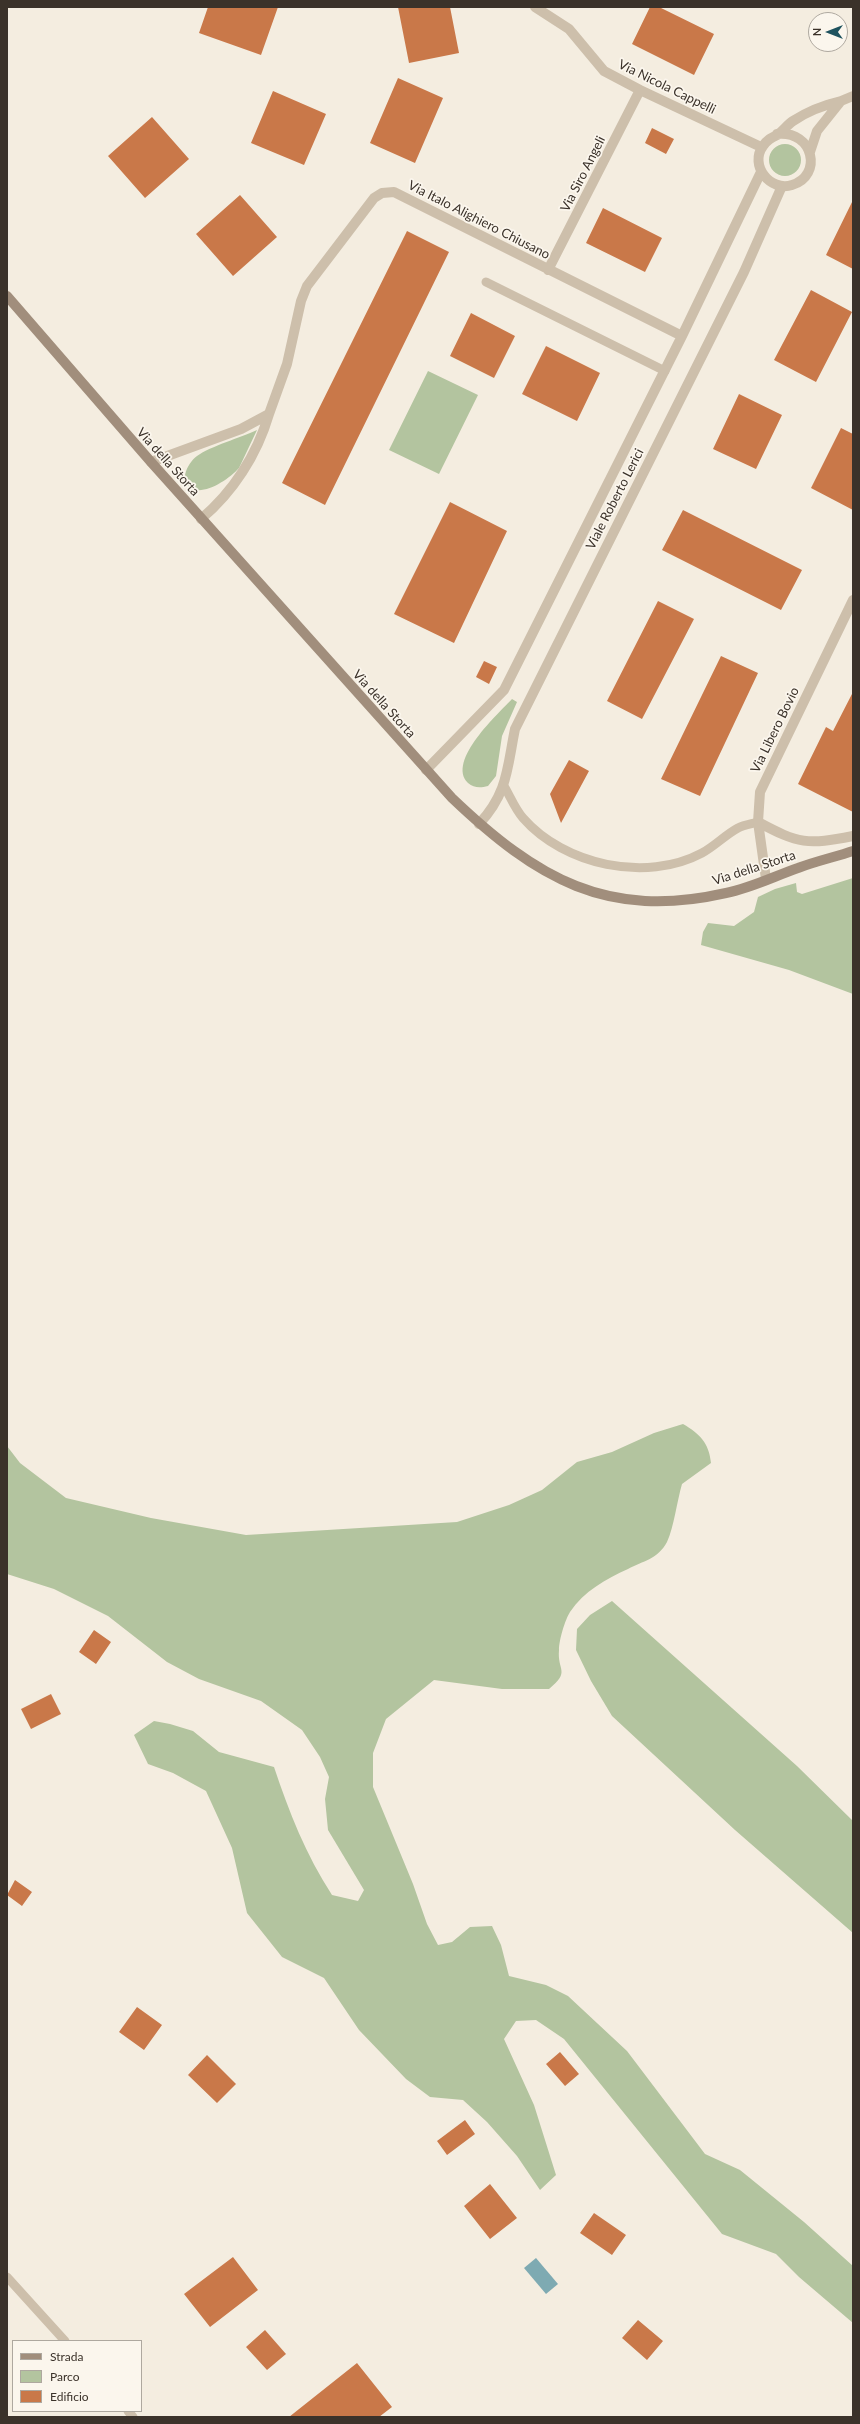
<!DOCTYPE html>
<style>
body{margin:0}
#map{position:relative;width:860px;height:2424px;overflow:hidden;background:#f4ede0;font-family:Lato,sans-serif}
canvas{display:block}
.frame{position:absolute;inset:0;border:8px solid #3b322a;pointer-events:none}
.legend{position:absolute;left:12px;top:2340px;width:130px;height:72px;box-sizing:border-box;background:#fbf6ed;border:1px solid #aea89f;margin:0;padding:5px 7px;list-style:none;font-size:12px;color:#3b322a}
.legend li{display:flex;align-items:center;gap:8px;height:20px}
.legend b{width:20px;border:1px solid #aea89f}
.north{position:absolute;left:808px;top:12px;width:40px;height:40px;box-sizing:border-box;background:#fbf6ed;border:1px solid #aea89f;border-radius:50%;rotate:270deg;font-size:11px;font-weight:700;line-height:16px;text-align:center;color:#3b322a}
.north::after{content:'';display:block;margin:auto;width:14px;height:18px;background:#1e525e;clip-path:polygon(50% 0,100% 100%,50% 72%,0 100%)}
</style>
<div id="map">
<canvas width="860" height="2424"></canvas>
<div class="frame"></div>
<ul class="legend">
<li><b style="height:5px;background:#a18e7c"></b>Strada</li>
<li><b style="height:11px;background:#b3c49f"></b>Parco</li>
<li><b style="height:11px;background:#c97849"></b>Edificio</li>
</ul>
<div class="north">N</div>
</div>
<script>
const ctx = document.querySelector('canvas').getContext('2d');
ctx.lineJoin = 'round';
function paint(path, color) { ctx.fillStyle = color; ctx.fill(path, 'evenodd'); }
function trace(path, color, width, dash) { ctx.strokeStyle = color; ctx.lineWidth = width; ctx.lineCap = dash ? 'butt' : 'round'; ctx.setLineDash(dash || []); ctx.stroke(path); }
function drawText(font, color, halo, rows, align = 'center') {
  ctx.font = font + ' Lato,sans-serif'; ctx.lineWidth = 3.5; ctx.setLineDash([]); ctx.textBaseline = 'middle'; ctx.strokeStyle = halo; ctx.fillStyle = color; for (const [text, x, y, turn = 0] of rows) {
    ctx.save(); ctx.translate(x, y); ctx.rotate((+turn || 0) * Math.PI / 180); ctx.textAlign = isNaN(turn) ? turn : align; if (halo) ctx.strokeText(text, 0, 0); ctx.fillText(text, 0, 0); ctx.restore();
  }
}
paint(new Path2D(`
 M769 160a16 16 0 1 1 32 0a16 16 0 1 1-32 0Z
 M 428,371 L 478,395 L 439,474 L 389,450 Z
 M 257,430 L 239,468 C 230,478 210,492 196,490 C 176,486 187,463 197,456 C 211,446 240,438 257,430 Z
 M 512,699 L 517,702 L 502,736 L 496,776 L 488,786 C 480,788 474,788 468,783 C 446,761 499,713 512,699 Z
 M 853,878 L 853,994 L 789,970 L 701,945 L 703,932 L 708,923 L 734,926 L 754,912 L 758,897 L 775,889 L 796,883 L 797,892 L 802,894 Z
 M 683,1424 C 700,1434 709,1443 711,1463 L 682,1484 C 677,1501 674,1527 667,1542 C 658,1559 643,1561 628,1569 C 606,1579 584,1591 570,1612 C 565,1620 559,1640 559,1650 C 557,1671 571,1671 549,1689 L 502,1689 L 434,1680 L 386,1719 L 373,1753 L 373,1787 L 413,1884 L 427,1924 L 438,1945 L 452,1942 L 470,1927 L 492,1926 L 501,1945 L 509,1976 L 546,1985 L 568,1996 L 627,2051 L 705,2154 L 740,2170 L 804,2222 L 853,2266 L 853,2323 L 799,2277 L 776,2254 L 722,2234 L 564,2039 L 536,2020 L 516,2021 L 504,2039 L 534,2105 L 556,2175 L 540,2190 L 517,2156 L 487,2122 L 463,2100 L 430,2097 L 406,2079 L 359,2030 L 324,1978 L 282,1957 L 247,1913 L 232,1848 L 206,1791 L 173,1773 L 148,1764 L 134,1735 L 154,1721 L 170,1724 L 193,1731 L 219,1752 L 274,1767 C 289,1812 306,1855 332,1895 L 358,1901 L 364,1890 L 328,1830 L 325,1799 L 329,1777 L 320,1757 L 302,1730 L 261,1701 L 199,1679 L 167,1662 L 108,1616 L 54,1589 L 7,1574 L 7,1446 L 20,1463 L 66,1498 L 151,1518 L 246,1535 L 457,1522 L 509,1505 L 542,1490 L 577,1462 L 612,1452 L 654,1433 Z
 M 612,1601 L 797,1766 L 853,1821 L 853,1933 L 735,1830 L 612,1716 L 591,1681 L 576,1650 L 577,1629 L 590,1615 Z`), '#b3c49f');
paint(new Path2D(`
 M 536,2258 L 558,2284 L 546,2294 L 524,2268 Z`), '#7eaab2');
paint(new Path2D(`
 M 208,7 L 278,7 L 261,55 L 199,33 Z
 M 398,7 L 450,7 L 459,53 L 409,63 Z
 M 650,7 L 659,7 L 714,34 L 694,75 L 632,44 Z
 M 398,78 L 443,98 L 415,163 L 370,143 Z
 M 273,91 L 326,114 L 304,165 L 251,143 Z
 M 152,117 L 189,159 L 145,198 L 108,156 Z
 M 652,128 L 674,139 L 666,154 L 645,143 Z
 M 240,195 L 277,237 L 233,276 L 196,234 Z
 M 853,200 L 853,269 L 826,255 Z
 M 603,208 L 662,238 L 645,272 L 586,243 Z
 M 407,231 L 449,252 L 325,505 L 282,483 Z
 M 811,290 L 852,312 L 816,382 L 774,360 Z
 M 471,313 L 515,336 L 494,378 L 450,356 Z
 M 546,346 L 600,373 L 577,421 L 522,394 Z
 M 739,394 L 782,415 L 756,469 L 713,449 Z
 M 841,428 L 853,434 L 853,510 L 811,488 Z
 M 450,502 L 507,531 L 454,643 L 394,614 Z
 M 683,510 L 802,570 L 781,610 L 662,550 Z
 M 658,601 L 694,619 L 642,719 L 607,701 Z
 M 721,656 L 758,673 L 700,796 L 661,779 Z
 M 484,661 L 497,667 L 489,684 L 476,677 Z
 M 853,692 L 853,812 L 798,784 L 826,727 L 833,731 Z
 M 569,760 L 589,771 L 561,823 L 550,794 Z
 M 94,1630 L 111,1642 L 96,1664 L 79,1652 Z
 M 51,1694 L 61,1714 L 31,1729 L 21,1709 Z
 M 15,1880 L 32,1892 L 22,1906 L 7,1895 Z
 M 137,2007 L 162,2025 L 144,2050 L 119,2032 Z
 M 560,2052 L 579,2074 L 565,2086 L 546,2064 Z
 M 207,2055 L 236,2084 L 217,2103 L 188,2075 Z
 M 465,2120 L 475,2134 L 447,2155 L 437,2141 Z
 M 490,2184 L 517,2218 L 490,2239 L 464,2206 Z
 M 594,2213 L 626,2235 L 612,2255 L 580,2233 Z
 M 233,2257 L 258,2290 L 210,2327 L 184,2294 Z
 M 638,2320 L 663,2341 L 647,2360 L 622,2338 Z
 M 265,2330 L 286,2354 L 267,2370 L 246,2347 Z
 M 357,2363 L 392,2407 L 379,2417 L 289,2417 Z`), '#c97849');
trace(new Path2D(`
 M 486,282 L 665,371
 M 504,786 C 510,796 515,809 523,818 C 564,865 646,883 702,853 C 715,846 725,835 738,828 C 744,825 751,824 758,822
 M 7,2277 L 65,2341
 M 128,2411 L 133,2417`), '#cdbfab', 9);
trace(new Path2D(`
 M 535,7 L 569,29 L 604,71 L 640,90 L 761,147
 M 841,101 L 853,96
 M 777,134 C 814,130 823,176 792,185 C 770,192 749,165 763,146 C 767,140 771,138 777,135 C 783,131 787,125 793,121 C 808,111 824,105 841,101 L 817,131 L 810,152
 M 548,270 L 640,90
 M 269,414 L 287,364 L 301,301 L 307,286 L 374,198 L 382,193 L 394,192 L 682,336
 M 151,462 L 241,429 L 269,414 C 257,455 233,492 201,519
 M 426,770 L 504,690 L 682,336 L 761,172
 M 758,822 C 799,844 807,845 853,836
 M 479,824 C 508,793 507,768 515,729 L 744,272 L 782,186
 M 766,879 L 758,822 L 760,792 L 853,600`), '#cdbfab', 10);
trace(new Path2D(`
 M 7,296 L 151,462 L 452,798 C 537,879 607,920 726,893 C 751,888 775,876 798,868 C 816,861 835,857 853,851`), '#a18e7c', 10);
drawText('13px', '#3b322a', '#fbf6ed', [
 ["Via Nicola Cappelli",667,87,26],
 ["Via Siro Angeli",583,174,-63],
 ["Via Italo Alighiero Chiusano",479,220,27],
 ["Via della Storta",168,462,48],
 ["Viale Roberto Lerici",615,499,-63],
 ["Via della Storta",384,704,48],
 ["Via Libero Bovio",775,730,-64],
 ["Via della Storta",754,868,-18]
]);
</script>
